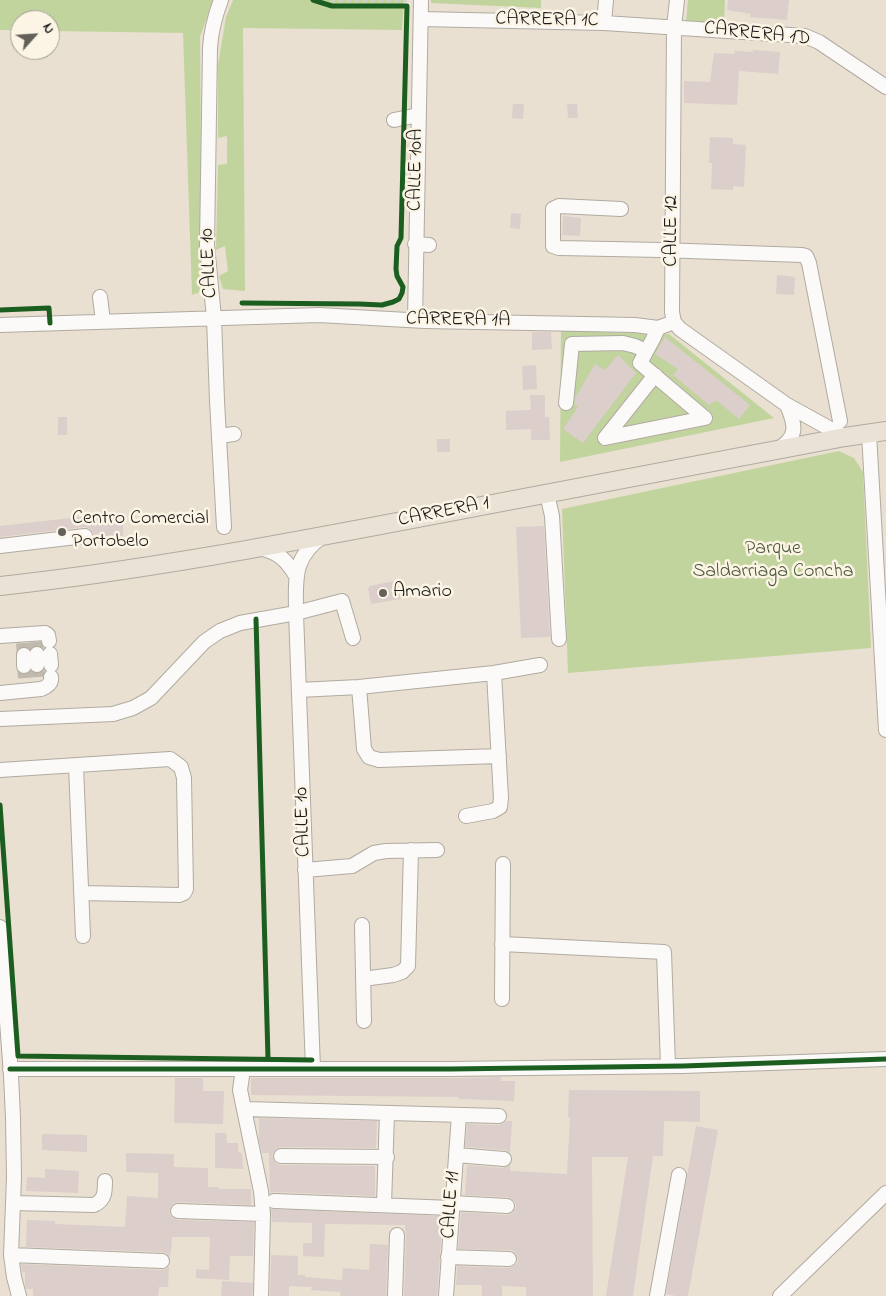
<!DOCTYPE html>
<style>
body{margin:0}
#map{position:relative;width:886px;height:1296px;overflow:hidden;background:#e9e0d1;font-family:"Indie Flower",sans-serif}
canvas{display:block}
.north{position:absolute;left:10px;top:10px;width:50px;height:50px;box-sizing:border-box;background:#fcf5e5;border:1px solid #a29e95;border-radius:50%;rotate:64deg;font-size:14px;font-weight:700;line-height:20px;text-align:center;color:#1c1c1c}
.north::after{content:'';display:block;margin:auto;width:18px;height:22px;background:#64615b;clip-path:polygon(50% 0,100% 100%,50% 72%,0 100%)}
</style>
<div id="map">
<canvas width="886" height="1296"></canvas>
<div class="north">N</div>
</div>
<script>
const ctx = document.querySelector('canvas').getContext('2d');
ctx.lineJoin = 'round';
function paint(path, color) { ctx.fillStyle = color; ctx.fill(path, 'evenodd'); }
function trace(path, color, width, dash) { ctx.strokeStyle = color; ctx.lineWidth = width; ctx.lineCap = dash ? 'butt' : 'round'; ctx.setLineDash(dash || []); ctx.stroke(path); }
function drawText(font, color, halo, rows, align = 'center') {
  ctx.font = font + ' "Indie Flower",sans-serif'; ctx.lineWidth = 5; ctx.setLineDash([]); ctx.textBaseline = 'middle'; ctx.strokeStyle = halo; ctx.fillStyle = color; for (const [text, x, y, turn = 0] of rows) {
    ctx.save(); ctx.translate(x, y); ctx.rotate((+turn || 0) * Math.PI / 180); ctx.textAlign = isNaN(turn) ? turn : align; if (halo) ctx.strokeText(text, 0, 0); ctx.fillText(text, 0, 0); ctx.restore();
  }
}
paint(new Path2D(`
 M 0,0 L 213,0 L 200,37 L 202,291 L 192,295 L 183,33 L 50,31 L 50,20 L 20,20 L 20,30 L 0,30 Z
 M 233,0 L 404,0 L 402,30 L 243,28 L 245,291 L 223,289 L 219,276 L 228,271 L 225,246 L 216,250 L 218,165 L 227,164 L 227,136 L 218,138 L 218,65 L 226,17 Z
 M 431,0 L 541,0 L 541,8 L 431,3 Z
 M 688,0 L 725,0 L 724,26 L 686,22 Z
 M 561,331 L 669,334 L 774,418 L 560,462 Z
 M 839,451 L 854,458 L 863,472 L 871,648 L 568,673 L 562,509 Z`), '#c2d49e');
paint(new Path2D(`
 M 728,0 L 789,0 L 787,20 L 750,17 L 751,14 L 727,10 Z
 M 753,50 L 780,52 L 778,74 L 739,71 L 737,105 L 684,103 L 684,81 L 710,82 L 714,53 L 734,54 L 735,51 L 753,52 Z
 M 513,104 L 524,104 L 523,119 L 512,118 Z
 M 567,104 L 577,104 L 578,118 L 568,118 Z
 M 710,137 L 733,138 L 733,144 L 746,145 L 744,187 L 733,186 L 733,190 L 711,189 L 712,163 L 709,163 Z
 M 511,213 L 521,214 L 520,229 L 510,228 Z
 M 563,216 L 581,218 L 580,236 L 562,235 Z
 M 777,275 L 795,277 L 794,295 L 776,294 Z
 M 532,332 L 551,332 L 552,349 L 532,350 Z
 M 665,337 L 750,405 L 739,419 L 716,400 L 709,405 L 673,375 L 678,369 L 655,354 Z
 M 618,355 L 636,373 L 583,443 L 563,429 L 578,407 L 575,405 L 575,398 L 595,364 L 605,370 Z
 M 536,365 L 537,389 L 523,390 L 522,366 Z
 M 530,395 L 545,395 L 545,417 L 549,417 L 550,440 L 531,440 L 531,429 L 506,430 L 506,411 L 531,410 Z
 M 58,417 L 67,417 L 67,435 L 58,435 Z
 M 437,439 L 450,439 L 450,452 L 437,452 Z
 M 123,512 L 123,537 L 91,542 L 94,535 L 92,531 L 89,528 L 84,527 L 0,537 L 0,526 Z
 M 544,526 L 550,637 L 521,638 L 516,527 Z
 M 395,581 L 397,581 L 398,583 L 401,599 L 371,604 L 368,588 L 369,588 L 369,586 Z
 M 501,1077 L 501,1081 L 515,1081 L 514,1101 L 459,1099 L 459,1097 L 251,1095 L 251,1078 L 460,1078 Z
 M 175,1078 L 203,1078 L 203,1091 L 224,1091 L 223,1124 L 174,1123 Z
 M 569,1090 L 700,1091 L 700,1122 L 664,1121 L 663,1156 L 653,1156 L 633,1296 L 606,1296 L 628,1157 L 592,1157 L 593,1296 L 526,1296 L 526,1287 L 502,1286 L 502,1296 L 482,1296 L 482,1285 L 456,1285 L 457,1266 L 509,1268 L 514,1266 L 517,1263 L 518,1260 L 516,1254 L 513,1251 L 510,1250 L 458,1249 L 461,1212 L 507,1215 L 511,1214 L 514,1211 L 516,1207 L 515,1202 L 512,1199 L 508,1197 L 465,1195 L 467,1165 L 503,1168 L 510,1165 L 510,1171 L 567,1174 L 570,1117 L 568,1117 Z
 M 259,1118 L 377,1121 L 376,1148 L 281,1147 L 276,1149 L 274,1151 L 272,1155 L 274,1161 L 277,1164 L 281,1165 L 375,1166 L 375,1196 L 274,1192 L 270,1193 L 269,1153 L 262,1153 L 259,1140 Z
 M 506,1121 L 512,1121 L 510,1153 L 505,1150 L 465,1147 L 467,1124 L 499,1125 L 503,1124 Z
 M 696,1126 L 718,1130 L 688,1296 L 676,1296 L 666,1294 Z
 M 215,1133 L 226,1133 L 227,1143 L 238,1143 L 238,1152 L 242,1153 L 243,1169 L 215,1168 Z
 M 42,1134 L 87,1135 L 87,1152 L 42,1150 Z
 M 126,1153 L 174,1154 L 174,1167 L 208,1168 L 208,1187 L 219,1187 L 219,1189 L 251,1189 L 251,1205 L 178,1202 L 174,1203 L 171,1206 L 169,1211 L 170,1215 L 173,1218 L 178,1220 L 254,1222 L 253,1256 L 230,1256 L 229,1280 L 196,1278 L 196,1269 L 209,1270 L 210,1237 L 172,1237 L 171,1253 L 170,1253 L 170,1257 L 167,1254 L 162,1252 L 26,1247 L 27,1220 L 55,1221 L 55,1224 L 125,1227 L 127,1196 L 158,1198 L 158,1173 L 126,1172 Z
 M 45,1169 L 79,1171 L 78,1193 L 26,1191 L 27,1177 L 45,1178 Z
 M 271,1209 L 443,1216 L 437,1296 L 404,1296 L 406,1235 L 405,1225 L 325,1224 L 324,1257 L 303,1256 L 303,1243 L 312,1243 L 312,1223 L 272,1222 Z
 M 370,1244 L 388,1245 L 386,1296 L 340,1296 L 341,1292 L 311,1290 L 312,1287 L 289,1286 L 289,1296 L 270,1296 L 271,1255 L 298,1256 L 298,1275 L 305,1275 L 305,1277 L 342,1280 L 343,1268 L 369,1270 Z
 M 21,1264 L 162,1270 L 166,1269 L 169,1266 L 168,1287 L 159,1287 L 158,1296 L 33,1296 L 33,1289 L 26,1289 L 25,1283 L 25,1272 L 22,1272 Z
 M 222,1281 L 253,1283 L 252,1296 L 221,1296 Z`), '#dccecb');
trace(new Path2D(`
 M 36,642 L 37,654
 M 23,643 L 24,655
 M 37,665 L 38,677
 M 24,666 L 25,678`), '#c0b9ad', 14, [14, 7]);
const minor = new Path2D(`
 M 221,0 C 215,16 211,30 210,48 L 207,245 L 214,318 L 217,401 L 224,527
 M 677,0 L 674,27 L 672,312 L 674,322 L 680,329 L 787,405 L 845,437
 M 421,19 L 604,23 L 805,36 L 819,42 L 886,87
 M 604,23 L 606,0
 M 394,120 L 418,115
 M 621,209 L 559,206 L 553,209 L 553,246 L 559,248 L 661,250 L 802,255 L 806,256 L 809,263 L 840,421
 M 415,244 L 429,245
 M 100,297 L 103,321
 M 415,320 L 421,0
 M 0,325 L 319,315 L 425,321 L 635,325 L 658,328 L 674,322
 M 655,375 L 605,438 L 705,418 L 640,363 L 653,339 L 658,328
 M 566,403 L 572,344 L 623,343 L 635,346 L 646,351
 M 869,434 L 886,730
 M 219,436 L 234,434
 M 777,450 C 798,437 796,426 787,405
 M 547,494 L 552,516 L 559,639
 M 0,546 L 85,536
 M 258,548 C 278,552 286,559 296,576
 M 0,636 L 45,633 L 48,635 L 49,641
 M 37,654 L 37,665
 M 50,654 L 51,665
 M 24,655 L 24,666
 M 359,687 L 364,749 L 369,757 L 379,760 L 499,756
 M 299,690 L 359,687 L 494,673 L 540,665
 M 0,693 L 41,689 C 47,687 52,683 51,677
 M 0,719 L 113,714 L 133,708 L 151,698 L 204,642 L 220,631 L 240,623 L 296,613 L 342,601 L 353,638
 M 76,766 L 83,936
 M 0,770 L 170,759 L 181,767 L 184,778 L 186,889 L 184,893 L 179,895 L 81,893
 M 466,816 L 493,811 L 500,807 L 501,798 L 494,673
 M 305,870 L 352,866 L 374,853 L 386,851 L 437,850
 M 362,925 L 364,1021
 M 0,927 L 11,1075 L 13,1118 L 14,1177 L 11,1255 L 14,1277 L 19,1296
 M 502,944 L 664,952 L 668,1066
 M 363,979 L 393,975 L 402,972 L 408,966 L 411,850
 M 502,999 L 503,864
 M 10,1069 L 450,1069 L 683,1066 L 886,1059
 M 243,1069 L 240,1090 L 261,1191 L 263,1214 L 261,1296
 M 313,1069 L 296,613 C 296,579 292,558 323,536
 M 245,1109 L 499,1116
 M 456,1155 L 504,1159
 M 281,1156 L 387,1157
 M 274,1201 L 452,1208
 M 13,1203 L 94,1205 C 105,1200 105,1192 105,1181
 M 452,1203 L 507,1206
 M 384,1205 L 387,1113
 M 178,1211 L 263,1214
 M 11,1255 L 162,1261
 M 448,1257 L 509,1259
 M 395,1296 L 397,1235
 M 446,1296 L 459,1115
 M 657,1296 L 679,1175
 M 780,1296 L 886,1193`);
const major = new Path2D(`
 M 0,586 C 139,571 276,545 413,519 C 557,492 701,465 845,437 L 886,431`);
trace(minor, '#b0aaa1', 16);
trace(major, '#b0aaa1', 20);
trace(new Path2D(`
 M 331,0 L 335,1 L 408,1`), '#d0cecb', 2, [4, 4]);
trace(minor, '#fcfaf8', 14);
trace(major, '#ebe2d6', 18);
trace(new Path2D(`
 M 242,303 L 359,304 L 382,305 L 393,302 L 399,299 L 402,293 L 403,287 L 397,276 L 396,269 L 397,246 L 401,238 L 407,6 L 332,6 L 313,0
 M 0,310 L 49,308 L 50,323
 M 256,619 L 268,1059
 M 0,805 L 18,1056 L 312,1060
 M 10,1069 L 450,1069 L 683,1066 L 886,1059`), '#1b5e20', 5);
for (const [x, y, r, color] of [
 [62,532,5,"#64615b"],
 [383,593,5,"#64615b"]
]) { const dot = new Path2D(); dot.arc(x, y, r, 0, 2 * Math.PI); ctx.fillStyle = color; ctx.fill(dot); trace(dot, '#fcf5e5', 2); }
drawText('20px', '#1c1c1c', '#fcf5e5', [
 ["CARRERA 1C",547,21,1],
 ["CARRERA 1D",757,35,6],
 ["CALLE 10A",417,170,-89],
 ["CALLE 12",673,231,-90],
 ["CALLE 10",210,263,-93],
 ["CARRERA 1A",458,321,1],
 ["CARRERA 1",444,513,-11],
 ["CALLE 10",304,822,-92],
 ["CALLE 11",452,1205,-86]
]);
drawText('20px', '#1c1c1c', '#fcf5e5', [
 ["Centro Comercial",72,520],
 ["Portobelo",72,543],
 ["Amario",393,593]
], 'left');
drawText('20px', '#4b593b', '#fcf5e5', [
 ["Parque",773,550],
 ["Saldarriaga Concha",773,573]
]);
</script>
